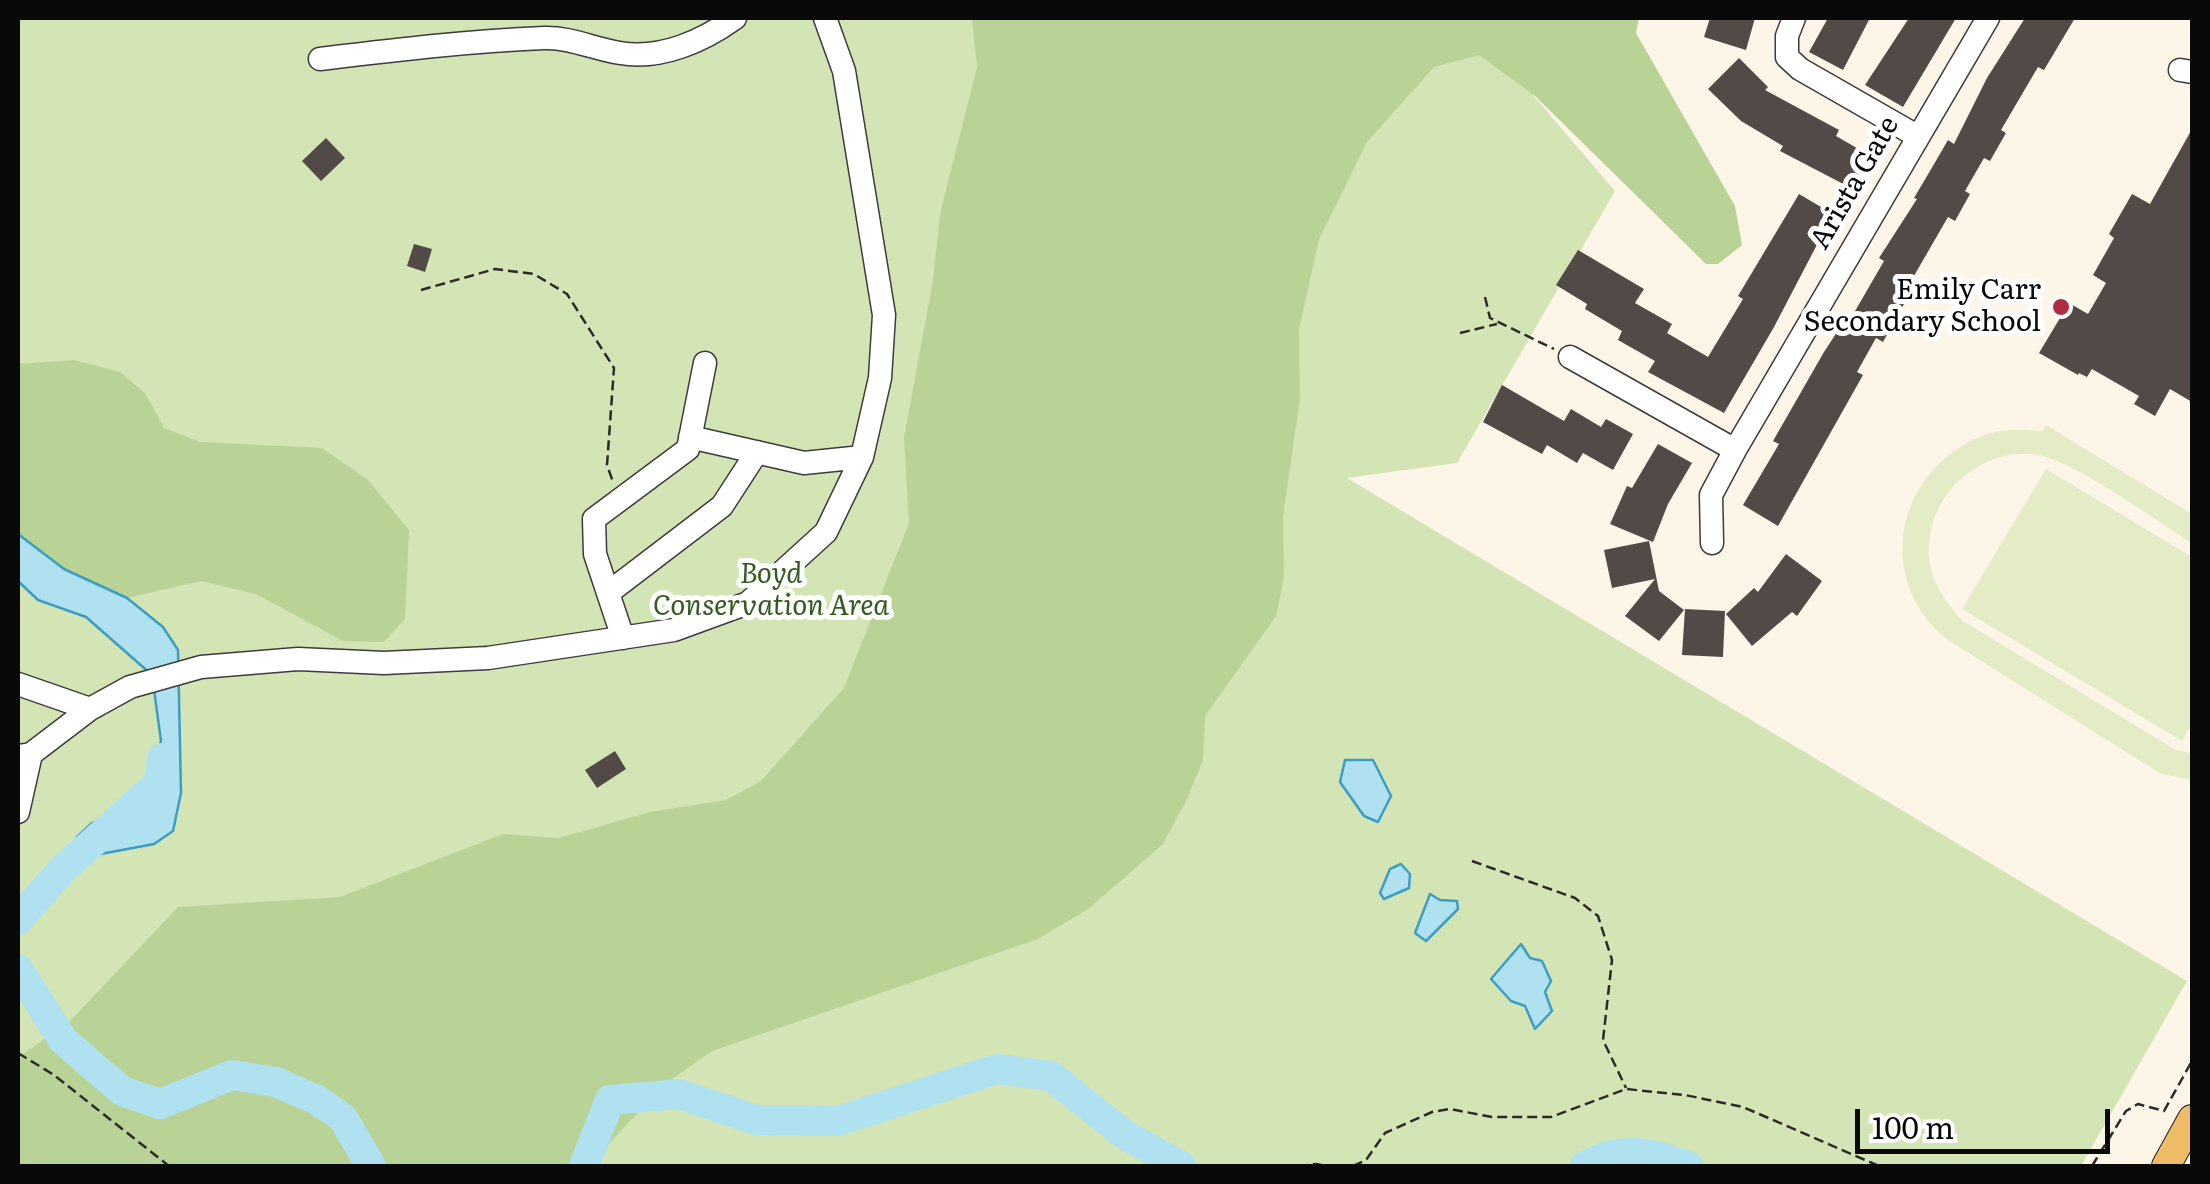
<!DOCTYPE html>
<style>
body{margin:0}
#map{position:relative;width:2210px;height:1184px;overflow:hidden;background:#fdf6e8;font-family:Literata,serif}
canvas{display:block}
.frame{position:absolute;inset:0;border:20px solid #090909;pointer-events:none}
.scale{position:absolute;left:1855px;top:1109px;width:255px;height:45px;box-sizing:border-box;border:5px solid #090909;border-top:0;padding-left:12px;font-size:30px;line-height:35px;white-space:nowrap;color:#090909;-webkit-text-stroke:8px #fff;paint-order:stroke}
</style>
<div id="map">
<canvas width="2210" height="1184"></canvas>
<div class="frame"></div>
<div class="scale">100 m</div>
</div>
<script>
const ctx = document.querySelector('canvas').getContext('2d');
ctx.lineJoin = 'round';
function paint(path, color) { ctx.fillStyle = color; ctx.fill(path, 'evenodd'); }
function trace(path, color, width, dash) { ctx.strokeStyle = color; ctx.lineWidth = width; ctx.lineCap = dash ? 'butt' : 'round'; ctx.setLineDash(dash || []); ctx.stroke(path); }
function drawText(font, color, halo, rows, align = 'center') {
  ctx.font = font + ' Literata,serif'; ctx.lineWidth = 10; ctx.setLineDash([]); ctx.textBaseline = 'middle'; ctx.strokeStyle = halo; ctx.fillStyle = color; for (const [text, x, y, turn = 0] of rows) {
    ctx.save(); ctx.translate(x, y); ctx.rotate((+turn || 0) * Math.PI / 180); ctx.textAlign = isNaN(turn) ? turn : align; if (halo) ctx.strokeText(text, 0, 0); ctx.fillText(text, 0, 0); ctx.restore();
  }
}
paint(new Path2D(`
 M 18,18 L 1571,18 L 1533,95 L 1615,191 L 1457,463 L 1347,478 L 2187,981 L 2081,1166 L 18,1166 Z`), '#d3e4b5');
paint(new Path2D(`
 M 972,18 L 1639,18 L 1636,33 L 1735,206 L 1742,245 L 1718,264 L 1706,264 L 1534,95 L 1479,55 L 1434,67 L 1367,142 L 1319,239 L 1299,329 L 1300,399 L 1283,516 L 1284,578 L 1276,616 L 1205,716 L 1203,760 L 1187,799 L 1163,844 L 1088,909 L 1038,939 L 712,1051 L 665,1084 L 588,1166 L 18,1166 L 18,1058 L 72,1019 L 178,907 L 340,897 L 503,834 L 559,838 L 650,812 L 726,800 L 761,781 L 844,688 L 909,523 L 904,438 L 933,280 L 940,214 L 977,67 Z
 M 74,360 L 120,372 L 145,393 L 164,428 L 200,442 L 322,448 L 368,480 L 409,530 L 405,619 L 384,642 L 343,641 L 256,594 L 201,581 L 127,598 L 64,569 L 18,534 L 18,364 Z`), '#b9d396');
paint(new Path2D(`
 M 2046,425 L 2192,514 L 2192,543 C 2156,521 2070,457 2032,454 C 1969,450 1918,508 1931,569 C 1936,590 1949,606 1963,621 L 2176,750 L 2192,753 L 2192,780 L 2161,774 L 1948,640 C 1873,580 1895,471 1982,436 C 2000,428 2023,430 2042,431 Z
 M 2046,469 L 2192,557 L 2192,724 L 2182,741 L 1962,609 Z`), '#e4ecc6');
const water = new Path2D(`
 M 18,534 L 64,569 L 127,598 L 163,627 L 178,650 L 181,793 L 173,831 L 154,844 L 90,856 L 61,871 L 77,837 L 92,823 L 131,811 L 149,793 L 161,741 L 152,675 L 86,617 L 38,600 L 18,581 Z
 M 1345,760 L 1373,760 L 1391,796 L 1378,822 L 1364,816 L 1340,782 Z
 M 1401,864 L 1410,874 L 1409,888 L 1384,899 L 1380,893 L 1390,869 Z
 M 1430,894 L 1440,900 L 1457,901 L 1458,909 L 1426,941 L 1415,933 Z
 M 1521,944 L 1530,958 L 1542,961 L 1551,981 L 1545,992 L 1552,1011 L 1535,1029 L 1525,1006 L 1511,1001 L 1491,979 Z`);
paint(water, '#b0e1f1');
trace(water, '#3d9dc2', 2.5);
trace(new Path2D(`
 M 18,920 L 61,871 L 160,782 L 162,758
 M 18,969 L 63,1040 L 122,1091 L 160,1104 L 232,1075 L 276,1082 L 317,1100 L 343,1118 L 371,1166
 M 584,1166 L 610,1100 L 679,1094 L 756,1120 L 838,1121 L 997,1069 L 1051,1076 L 1125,1135 L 1181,1166
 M 1585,1166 C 1622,1145 1650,1152 1688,1166`), '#b0e1f1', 30);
paint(new Path2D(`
 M 1710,18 L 1755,18 L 1746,50 L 1704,37 Z
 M 1828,18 L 1870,18 L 1843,70 L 1809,52 Z
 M 1909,18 L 1956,18 L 1903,107 L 1865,85 Z
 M 2025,18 L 2075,18 L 2044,70 L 2038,67 L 2001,130 L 2006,133 L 1990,161 L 1984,158 L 1965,191 L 1970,194 L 1955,221 L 1948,217 L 1911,281 L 1915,284 L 1883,342 L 1876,338 L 1857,372 L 1863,375 L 1778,526 L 1743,505 L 1779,444 L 1773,441 L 1824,352 L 1843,323 L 1847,325 L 1884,261 L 1879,258 L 1917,199 L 1914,198 L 1930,171 L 1948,140 L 1954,144 L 1987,78 Z
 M 1739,58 L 1768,87 L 1765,90 L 1839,130 L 1836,136 L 1869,155 L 1851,188 L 1780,151 L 1783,146 L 1741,121 L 1708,89 Z
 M 2192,129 L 2192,402 L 2170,389 L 2155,416 L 2134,404 L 2139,396 L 2092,369 L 2087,377 L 2079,373 L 2078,375 L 2039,353 L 2069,303 L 2088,314 L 2106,283 L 2093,275 L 2114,238 L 2109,234 L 2132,194 L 2150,204 Z
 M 326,138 L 345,158 L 321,181 L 302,161 Z
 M 1799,194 L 1833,214 L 1774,327 L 1724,413 L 1648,372 L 1655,361 L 1618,340 L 1622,331 L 1585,309 L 1587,304 L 1556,285 L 1578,250 L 1644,289 L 1635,303 L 1672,324 L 1667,333 L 1708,357 L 1743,299 L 1738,296 Z
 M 414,244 L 432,249 L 425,272 L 407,266 Z
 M 1502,385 L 1564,421 L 1571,409 L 1601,427 L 1606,419 L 1633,434 L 1613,470 L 1583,453 L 1577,463 L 1547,445 L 1542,454 L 1483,422 Z
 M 1658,444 L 1692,463 L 1668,504 L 1653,542 L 1610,524 L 1627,486 L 1632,488 Z
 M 1649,541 L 1659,591 L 1684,610 L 1659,641 L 1625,616 L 1655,579 L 1612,588 L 1604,550 Z
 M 1786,554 L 1822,581 L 1797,616 L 1792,612 L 1752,646 L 1726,614 L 1754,588 L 1758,592 Z
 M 1685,609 L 1725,611 L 1723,657 L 1682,655 Z
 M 615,751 L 626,769 L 597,788 L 585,770 Z`), '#514a47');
const minor = new Path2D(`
 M 1794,18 L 1787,36 L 1787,57 L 1800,69 L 1917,136
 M 320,59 C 395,50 469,41 544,38 C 570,37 594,49 620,53 C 661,60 703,41 735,18
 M 2180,70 L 2192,72
 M 1570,357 L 1735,450
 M 690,437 L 804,463 L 862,457
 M 1712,543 L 1711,495 L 1735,450 L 1988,18
 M 608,593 L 722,506 L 757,452
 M 623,638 L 595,554 L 594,519 L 688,449 L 705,363
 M 18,684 L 90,709
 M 18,756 L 31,754 L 90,709 L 130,687 L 201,667 L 298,659 L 384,663 L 488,658 L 674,630 L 748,603 L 826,532 L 862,457 L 880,378 L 884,315 L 844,71 L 825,18
 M 18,812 L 31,754`);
const major = new Path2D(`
 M 2166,1166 L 2192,1119`);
trace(minor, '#3c3c3c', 25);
trace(major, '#1a1a1a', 30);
trace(new Path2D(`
 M 421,290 L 495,269 L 534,274 L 567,294 L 614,368 L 607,465 L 613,482
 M 1485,297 L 1490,318 L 1554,349
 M 1460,333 L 1497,324
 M 1472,861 L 1575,898 L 1598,916 L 1612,960 L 1603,1040 L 1626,1088
 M 18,1053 L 54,1075 L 169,1166
 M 1298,1166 L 1316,1164 L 1328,1166
 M 1353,1166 L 1366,1160 L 1385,1133 L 1432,1112 L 1450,1109 L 1492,1117 L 1551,1117 L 1626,1089 L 1685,1095 L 1743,1107 L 1879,1166
 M 2092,1166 L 2126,1111 L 2138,1104 L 2164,1111 L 2192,1061`), '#2b2b2b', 2.5, [10, 5]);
trace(minor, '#fff', 22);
trace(major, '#eebc67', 28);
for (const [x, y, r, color] of [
 [2061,307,10,"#ae2d43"]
]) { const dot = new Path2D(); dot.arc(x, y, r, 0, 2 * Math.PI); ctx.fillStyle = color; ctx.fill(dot); trace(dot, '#fff', 4); }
drawText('28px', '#090909', '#fff', [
 ["Arista Gate",1855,183,-60]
]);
drawText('28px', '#090909', '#fff', [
 ["Emily Carr",2041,291],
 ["Secondary School",2041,323]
], 'right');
drawText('italic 28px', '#345b20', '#fff', [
 ["Boyd",771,575],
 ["Conservation Area",771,607]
]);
</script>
